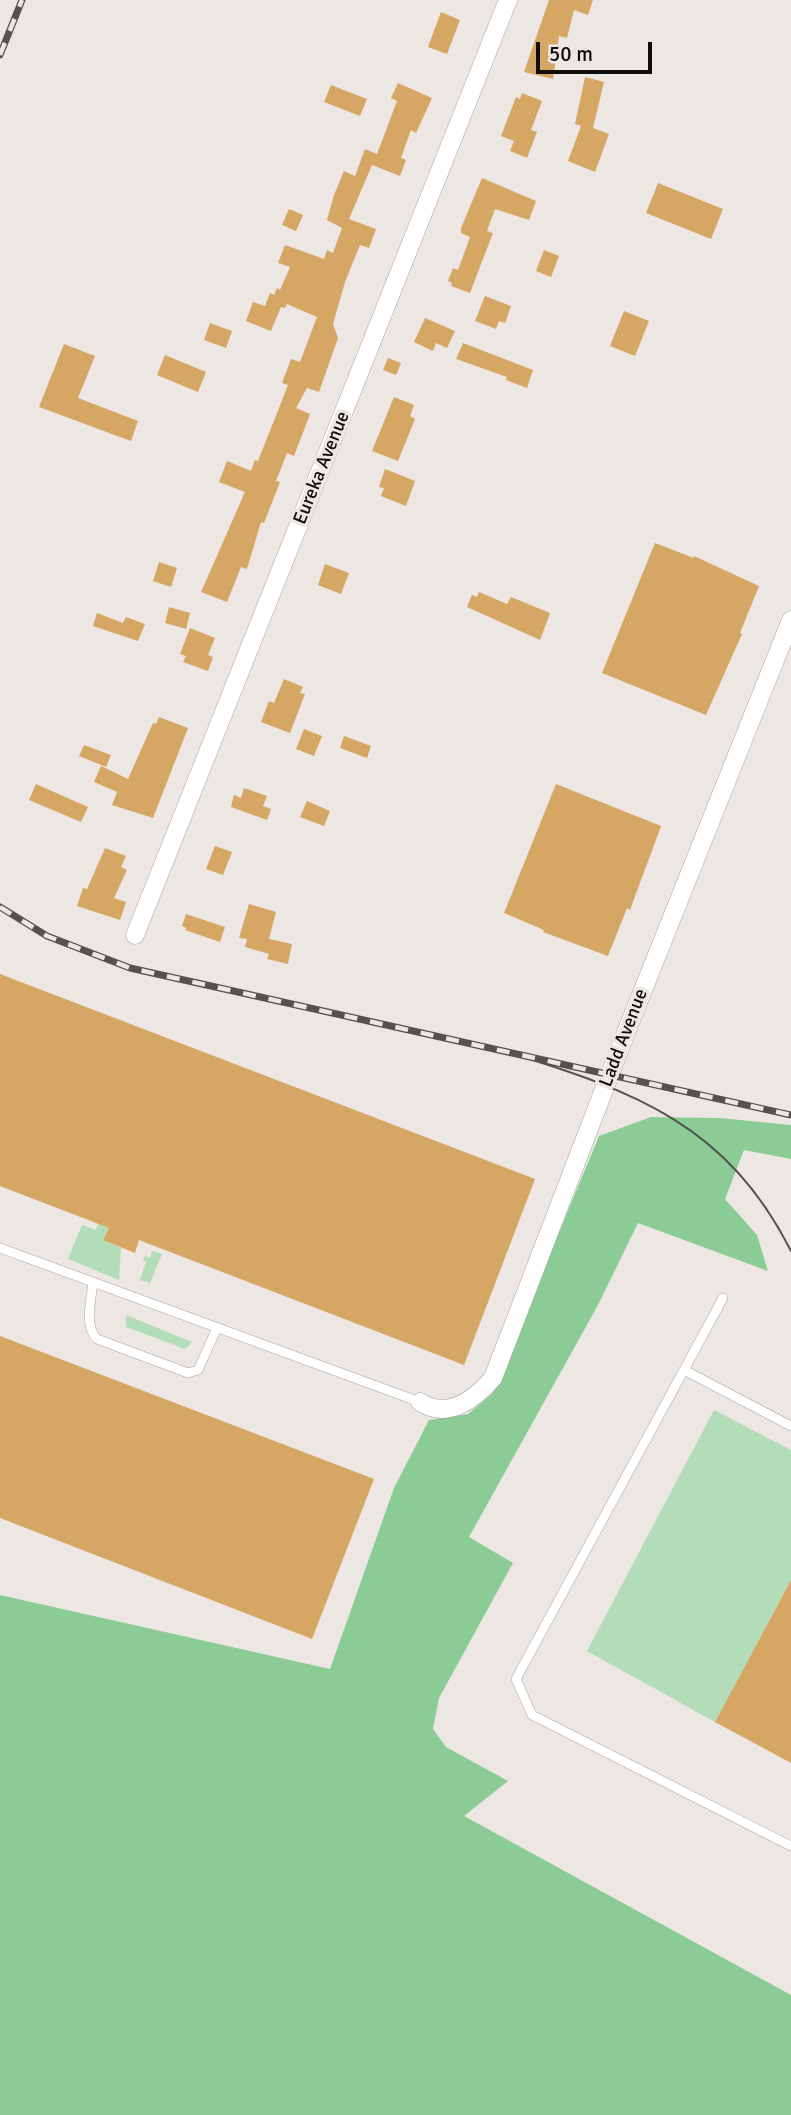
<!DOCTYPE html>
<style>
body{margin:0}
#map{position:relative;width:791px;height:2115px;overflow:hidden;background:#ece7e2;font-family:Signika,sans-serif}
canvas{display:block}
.scale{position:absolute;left:536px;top:42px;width:116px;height:32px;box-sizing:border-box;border:4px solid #0f0d0c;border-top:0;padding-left:9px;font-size:21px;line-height:24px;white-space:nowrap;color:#0f0d0c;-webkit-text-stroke:5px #ece7e2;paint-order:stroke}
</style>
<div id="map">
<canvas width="791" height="2115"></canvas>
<div class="scale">50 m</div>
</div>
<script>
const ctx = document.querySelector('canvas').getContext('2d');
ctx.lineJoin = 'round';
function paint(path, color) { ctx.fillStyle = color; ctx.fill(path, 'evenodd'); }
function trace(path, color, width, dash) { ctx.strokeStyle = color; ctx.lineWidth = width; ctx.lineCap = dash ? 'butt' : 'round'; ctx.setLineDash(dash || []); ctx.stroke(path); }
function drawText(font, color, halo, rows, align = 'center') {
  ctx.font = font + ' Signika,sans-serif'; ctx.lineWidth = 7; ctx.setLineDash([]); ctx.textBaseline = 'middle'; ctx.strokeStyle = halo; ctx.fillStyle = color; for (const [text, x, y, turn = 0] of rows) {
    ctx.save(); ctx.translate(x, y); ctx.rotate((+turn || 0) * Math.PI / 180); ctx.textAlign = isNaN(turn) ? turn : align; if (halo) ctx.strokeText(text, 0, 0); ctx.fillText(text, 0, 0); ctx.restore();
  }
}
paint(new Path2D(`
 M 98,1224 L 109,1228 L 103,1240 L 121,1248 L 119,1280 L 68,1259 L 82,1225 L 96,1230 Z
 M 152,1251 L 162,1254 L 150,1283 L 140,1280 L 146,1262 L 143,1260 L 145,1256 L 150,1258 Z
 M 126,1315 L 192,1342 L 185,1349 L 126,1327 Z
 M 714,1410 L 791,1450 L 791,1580 L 715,1722 L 587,1651 Z`), '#b3ddb9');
paint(new Path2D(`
 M 651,1117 L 720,1118 L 791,1125 L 791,1159 L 744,1150 L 725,1199 L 757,1235 L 768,1271 L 638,1223 L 598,1305 L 469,1537 L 513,1563 L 439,1698 L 433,1729 L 446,1747 L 508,1781 L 464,1816 L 791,1995 L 791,2115 L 0,2115 L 0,1595 L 330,1669 L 394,1488 L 429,1420 L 468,1414 L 492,1394 L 599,1136 Z`), '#8bcc96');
paint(new Path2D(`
 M 549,0 L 593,0 L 588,15 L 574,10 L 567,38 L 559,36 L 553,79 L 524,72 Z
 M 441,12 L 460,20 L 447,54 L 428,47 Z
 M 585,77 L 604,82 L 593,128 L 609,134 L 595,172 L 568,161 L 581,126 L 575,124 Z
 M 398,83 L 432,98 L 416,133 L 411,130 L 401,158 L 406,160 L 400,176 L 372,165 L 349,219 L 376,229 L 369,248 L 360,245 L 345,282 L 333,324 L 338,338 L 319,392 L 307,388 L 296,408 L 310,414 L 301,438 L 294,456 L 287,453 L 276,481 L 280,482 L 264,523 L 261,522 L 247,569 L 241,567 L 227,602 L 201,592 L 245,492 L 219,482 L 227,461 L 251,471 L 255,460 L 258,461 L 288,385 L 282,383 L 291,359 L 300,362 L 317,317 L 287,304 L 285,308 L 281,307 L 271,331 L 246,321 L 253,302 L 265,306 L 270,293 L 274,295 L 277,288 L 280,290 L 290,267 L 278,263 L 285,245 L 324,259 L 327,250 L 333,253 L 342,228 L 327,220 L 334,195 L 344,171 L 355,176 L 365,149 L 377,154 L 397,101 L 391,98 Z
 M 331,85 L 367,99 L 360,116 L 324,102 Z
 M 522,93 L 542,101 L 531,130 L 537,132 L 527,158 L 510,151 L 514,141 L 501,136 L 516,97 L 520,99 Z
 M 482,178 L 536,201 L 529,220 L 495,209 L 487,231 L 493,233 L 470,293 L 451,286 L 452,283 L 448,281 L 453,268 L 458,270 L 470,237 L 461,233 L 461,228 Z
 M 658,183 L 723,209 L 711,239 L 646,213 Z
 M 289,209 L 303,215 L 296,231 L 282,225 Z
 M 544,250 L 559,256 L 551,277 L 536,271 Z
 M 485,296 L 511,306 L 505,323 L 499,321 L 496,329 L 475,321 Z
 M 624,311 L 649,321 L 635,356 L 610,346 Z
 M 425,318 L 455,331 L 447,348 L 436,343 L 433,351 L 414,342 Z
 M 210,323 L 232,331 L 226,348 L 204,340 Z
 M 463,343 L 533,370 L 527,388 L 506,380 L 507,377 L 456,359 Z
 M 64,344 L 95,356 L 78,398 L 138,421 L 131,441 L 39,407 Z
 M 165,355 L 206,372 L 198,392 L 157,375 Z
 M 388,358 L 401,363 L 396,375 L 383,370 Z
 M 394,397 L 414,405 L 410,416 L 415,419 L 398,461 L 372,451 Z
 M 385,469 L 415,481 L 406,506 L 381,496 L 384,488 L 379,487 Z
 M 655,543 L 694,558 L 694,556 L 759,586 L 740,633 L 742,634 L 706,715 L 602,673 Z
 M 159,562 L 177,568 L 171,587 L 153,581 Z
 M 325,564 L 349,573 L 341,594 L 318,585 Z
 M 479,592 L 507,604 L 511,597 L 550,613 L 540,640 L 467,607 L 472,595 L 477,597 Z
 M 169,607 L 190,613 L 186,629 L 165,623 Z
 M 97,613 L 123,623 L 126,617 L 145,624 L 138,641 L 93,626 Z
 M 190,628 L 215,638 L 208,655 L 213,657 L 208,671 L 183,662 L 186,656 L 180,654 Z
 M 284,679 L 303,687 L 300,693 L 305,694 L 290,733 L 261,722 L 269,701 L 274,703 Z
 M 159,717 L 188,728 L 153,818 L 112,805 L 117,792 L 94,782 L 101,766 L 128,779 L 153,723 L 156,724 Z
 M 304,729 L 322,736 L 314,756 L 296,749 Z
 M 344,736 L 371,746 L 367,758 L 340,748 Z
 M 84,745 L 111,755 L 106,767 L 79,756 Z
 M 36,784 L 88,807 L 81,822 L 29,800 Z
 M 556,784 L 661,826 L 630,910 L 627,908 L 608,956 L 543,932 L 544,930 L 504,913 Z
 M 244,788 L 267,796 L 263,806 L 271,809 L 267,820 L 231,807 L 234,795 L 241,798 Z
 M 307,801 L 330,811 L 324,826 L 300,817 Z
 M 215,846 L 232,852 L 223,875 L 206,869 Z
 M 105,848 L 126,856 L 121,867 L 127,870 L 114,898 L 126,902 L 120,920 L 77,906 L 83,888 L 87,889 Z
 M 249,904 L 276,912 L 269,939 L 292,944 L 288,964 L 267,959 L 269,954 L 245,947 L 247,939 L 239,938 Z
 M 186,914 L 225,927 L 220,942 L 185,930 L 186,928 L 182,926 Z
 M 0,974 L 535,1179 L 464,1365 L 139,1240 L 135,1253 L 103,1240 L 109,1228 L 0,1186 Z
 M 0,1336 L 374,1479 L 312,1639 L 0,1518 Z
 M 791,1580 L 791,1763 L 715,1722 Z`), '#d6a664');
const lane = new Path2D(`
 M 0,1248 L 420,1402
 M 93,1283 C 91,1300 84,1326 97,1339 L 188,1373 L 198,1370 L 217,1328
 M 723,1298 L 516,1679 L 532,1715 L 791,1846
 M 684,1370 L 791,1426`);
const street = new Path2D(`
 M 135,935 L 508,0
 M 420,1402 C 448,1420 475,1399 493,1378 L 627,1030 L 791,620`);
trace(lane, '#a9a5a0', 10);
trace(street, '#a9a5a0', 19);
trace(lane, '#fff', 9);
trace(street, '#fff', 18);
trace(new Path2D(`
 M 507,1052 C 635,1091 727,1125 791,1251`), '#54514f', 2);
const rail = new Path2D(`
 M 0,55 L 22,0
 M 0,907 L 47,936 L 130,968 L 791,1115`);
trace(rail, '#54514f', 7);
trace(rail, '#ece7e2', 4.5, [13]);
drawText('19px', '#0f0d0c', '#ece7e2', [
 ["Eureka Avenue",322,468,-68],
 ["Ladd Avenue",624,1038,-69]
]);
</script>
